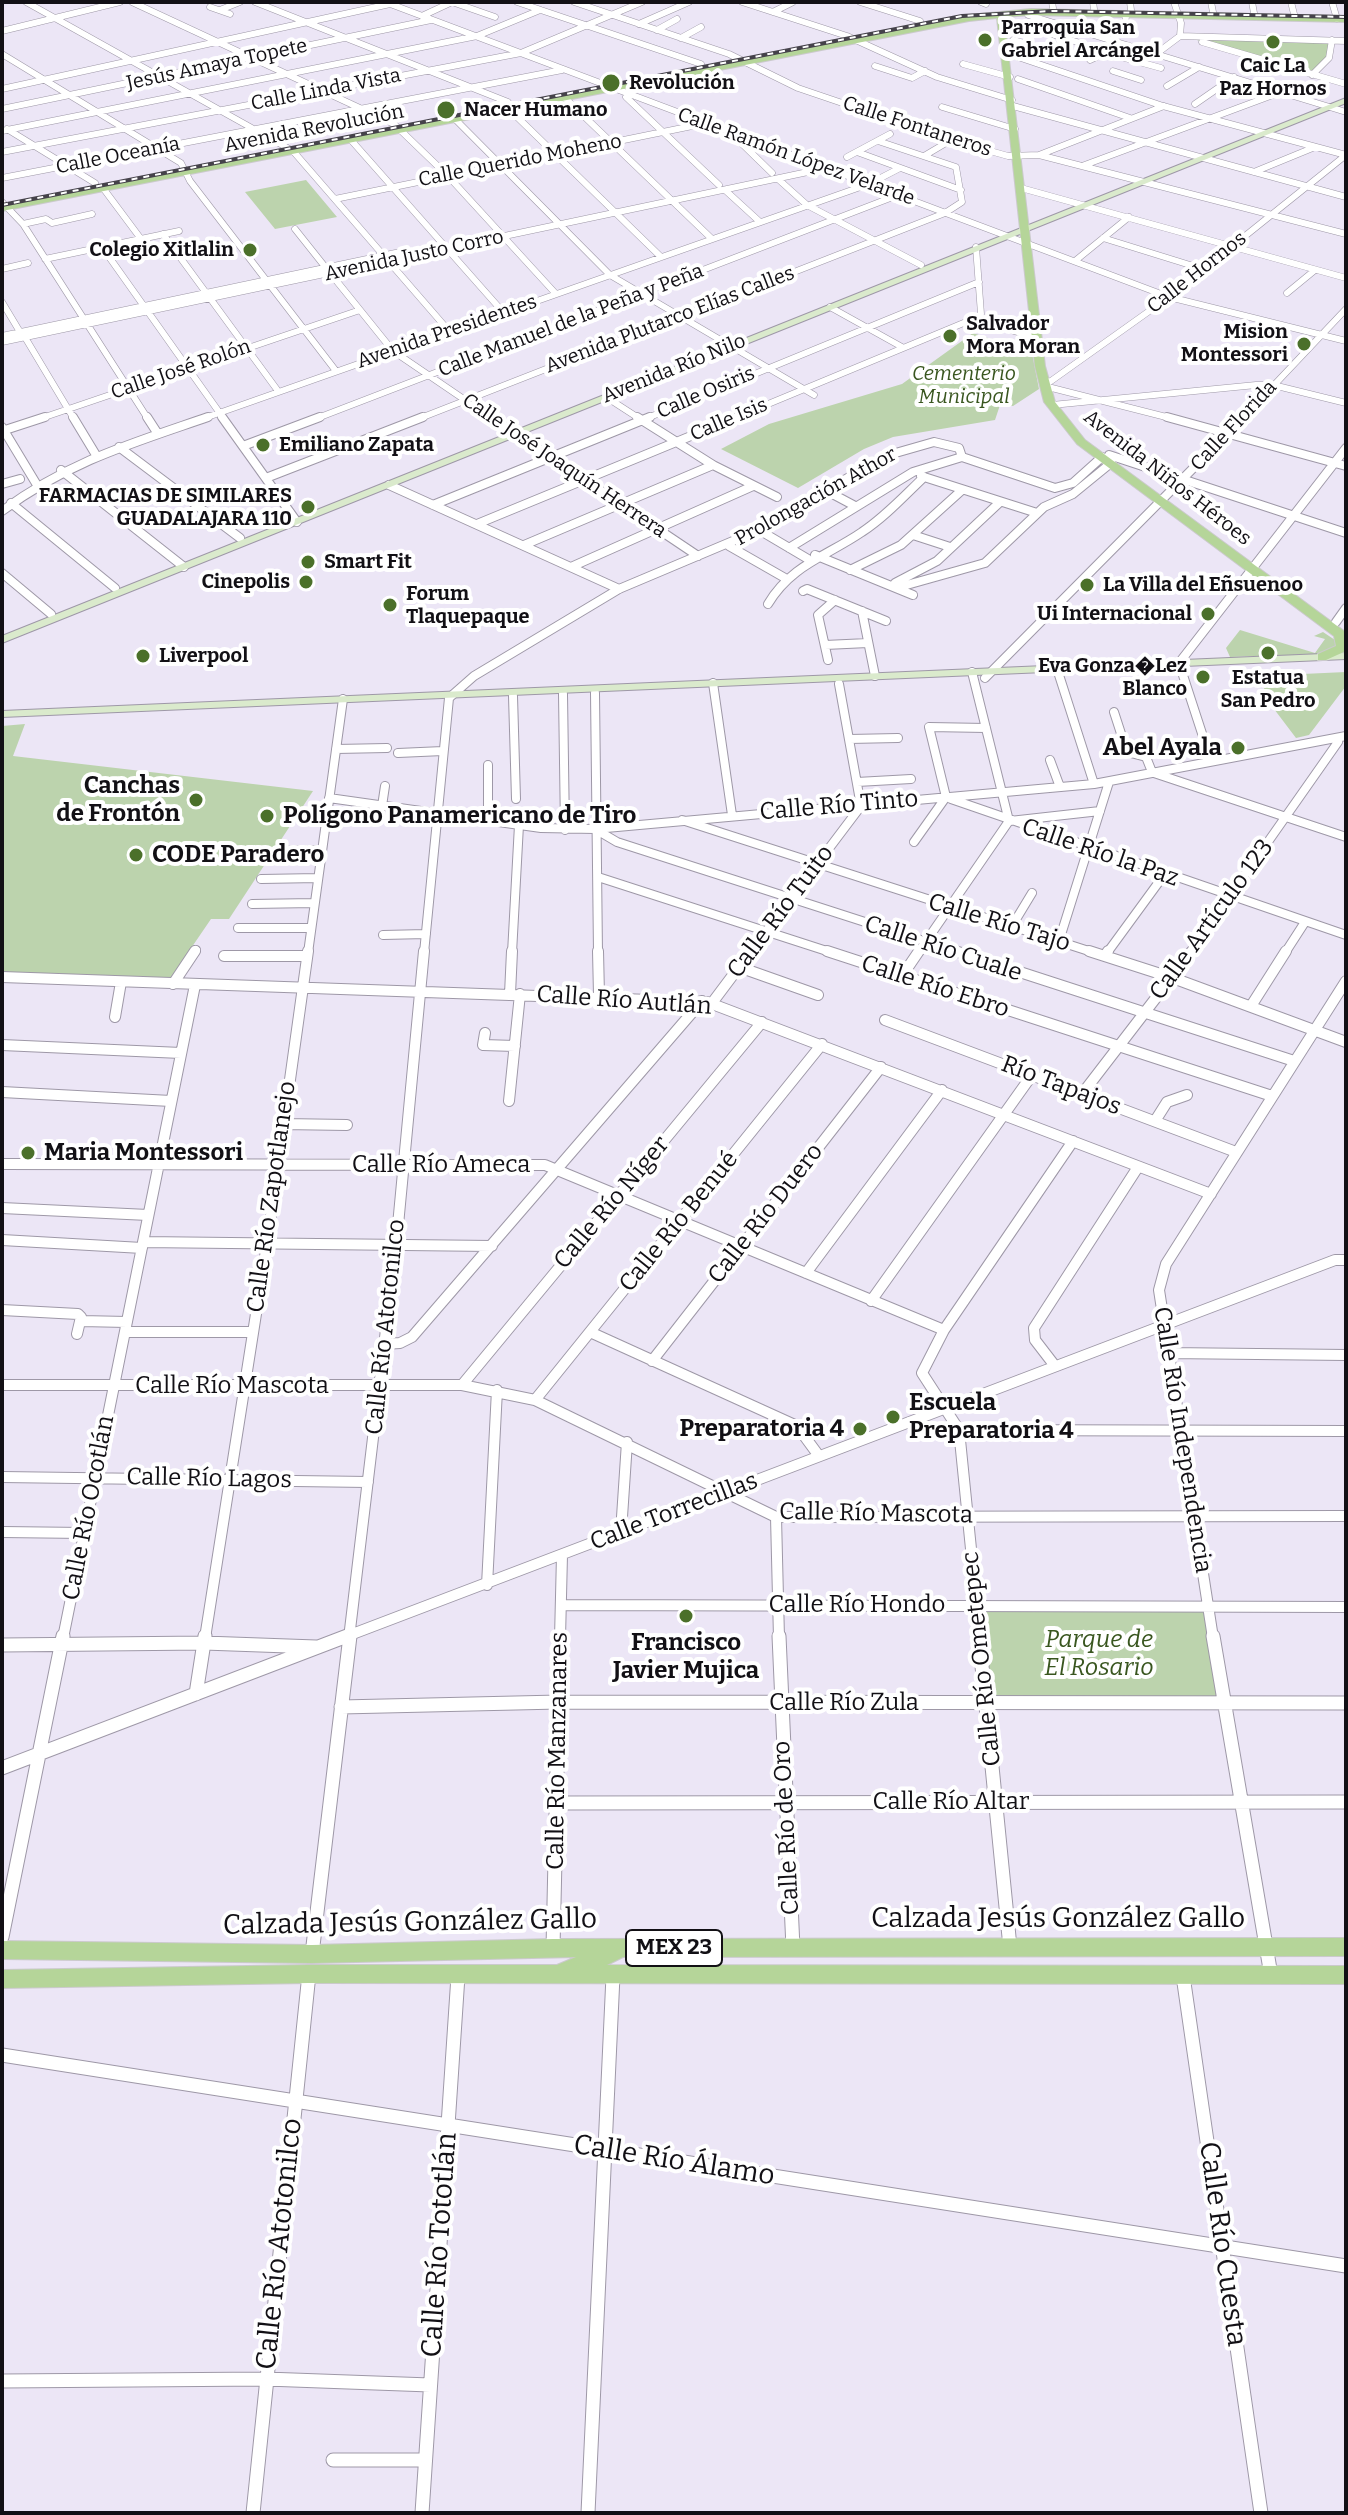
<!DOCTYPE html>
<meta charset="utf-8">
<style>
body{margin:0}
#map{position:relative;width:1348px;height:2515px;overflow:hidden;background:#ece6f6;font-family:Bitter,serif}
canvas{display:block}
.frame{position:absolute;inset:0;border:4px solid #121015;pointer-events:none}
</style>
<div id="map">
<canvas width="1348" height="2515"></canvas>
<div class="frame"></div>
</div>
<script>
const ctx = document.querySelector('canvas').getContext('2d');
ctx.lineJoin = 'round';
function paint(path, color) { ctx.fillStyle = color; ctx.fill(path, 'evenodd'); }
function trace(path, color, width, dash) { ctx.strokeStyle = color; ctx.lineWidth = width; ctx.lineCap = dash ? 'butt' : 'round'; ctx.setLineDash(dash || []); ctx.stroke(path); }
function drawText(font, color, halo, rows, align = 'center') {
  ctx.font = font + ' Bitter,serif'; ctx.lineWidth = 8; ctx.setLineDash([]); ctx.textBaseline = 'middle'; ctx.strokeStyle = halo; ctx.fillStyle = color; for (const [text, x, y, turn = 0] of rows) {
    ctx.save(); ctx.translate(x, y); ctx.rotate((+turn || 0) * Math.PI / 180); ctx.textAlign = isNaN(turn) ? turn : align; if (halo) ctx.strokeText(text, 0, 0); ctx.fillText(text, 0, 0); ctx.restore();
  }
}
paint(new Path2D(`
 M 1190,38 L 1330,41 L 1329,57 L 1312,74 Z
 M 306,180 L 337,217 L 275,229 L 245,192 Z
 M 973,333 L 1032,353 L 1039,389 L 1013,406 L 1000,405 L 995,420 L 893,437 L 864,449 L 798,488 L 721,449 L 769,424 L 902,384 Z
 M 1240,630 L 1315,653 L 1325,639 L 1314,636 L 1323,632 L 1335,640 L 1335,647 L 1324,654 L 1230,657 L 1226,648 Z
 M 1346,672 L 1346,686 L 1309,735 L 1296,738 L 1271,705 L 1259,676 Z
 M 25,724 L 13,756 L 313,791 L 229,919 L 211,919 L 170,979 L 2,972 L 2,726 Z
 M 980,1608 L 1205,1608 L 1221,1702 L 989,1700 Z`), '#bcd3ad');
const minorFar3 = new Path2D(`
 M 26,2 L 293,151 L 449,331
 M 132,2 L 394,124 L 448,176 L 556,294
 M 255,2 L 508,102 L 514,114 L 661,257
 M 385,2 L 1169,297 L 1346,341
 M 517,2 L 701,64
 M 574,2 L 729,54 L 798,88 L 951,140 L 1008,156 L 1039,155 L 1346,234
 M 742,2 L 847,36 L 937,77 L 1012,100
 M 860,2 L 920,21
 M 981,2 L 986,4
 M 1052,2 L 1053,8
 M 1093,2 L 1094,9
 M 1130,2 L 1131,10
 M 1211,2 L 1213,12
 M 1252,2 L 1254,13
 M 1291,2 L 1294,14
 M 1332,2 L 1337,19
 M 210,7 L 230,14
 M 220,10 L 240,2
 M 773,12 L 793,2
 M 1028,15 L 1346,112
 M 422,16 L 452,2 L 495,17
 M 639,24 L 689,2
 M 657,30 L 677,19
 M 2,31 L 120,2
 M 1054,35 L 1077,42
 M 1180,36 L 1346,41
 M 681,38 L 701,27
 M 1013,40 L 1071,56
 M 1111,40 L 1125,28 L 1126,15
 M 1202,42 L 1346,84
 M 2,54 L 181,163 L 190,181 L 336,371
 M 1156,54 L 1180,36 L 1181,23 L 1174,2
 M 1015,56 L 1163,106 L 1346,155
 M 1090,60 L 1111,50 L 1121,57 L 1161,68
 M 963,64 L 1010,77
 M 875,66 L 912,78 L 925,71
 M 1113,71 L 1141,80
 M 1312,75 L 1329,58 L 1332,40
 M 1018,79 L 1130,118
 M 1167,86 L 1199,67
 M 2,89 L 390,4
 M 626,97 L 719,185
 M 565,98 L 712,239
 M 1195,104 L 1234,77
 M 1013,106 L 1346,197
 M 942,107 L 1015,129
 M 2,109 L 431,20
 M 455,119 L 610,275 L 814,395
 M 7,129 L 95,183
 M 2,131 L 477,36 L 540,10
 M 734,136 L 772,173
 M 351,140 L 503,312
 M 2,152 L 521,53 L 642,2
 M 857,152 L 961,190
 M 1039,155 L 1164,106
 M 924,156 L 951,140
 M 847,157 L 890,134
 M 1082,166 L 1281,92
 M 1254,172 L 1315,147
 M 2,178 L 562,70
 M 778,179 L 807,205 L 921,265
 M 103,188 L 141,239
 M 1021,188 L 1346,278
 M 725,190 L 760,222
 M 335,199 L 702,124
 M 2,202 L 23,224 L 148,419
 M 23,224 L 46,219 L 52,223 L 92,214
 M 295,229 L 326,268
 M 163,234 L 278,391
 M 1103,238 L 1203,269
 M 102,247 L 224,419
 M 45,259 L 179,231
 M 1075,261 L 1129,217
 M 2,269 L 28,263
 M 331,274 L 393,351 L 493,419
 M 1287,293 L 1315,270
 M 2,302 L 20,332
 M 830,307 L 902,347
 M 974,319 L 1037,338
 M 2,336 L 405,251
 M 26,339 L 74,419
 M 2,342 L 822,169
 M 1043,383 L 1051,381 L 1169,297 L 1346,155
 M 1044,386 L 1174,419
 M 606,397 L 640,419
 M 1052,405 L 1256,385 L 1273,385 L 1346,403
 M 39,419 L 360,310
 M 202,419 L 869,184 L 900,168
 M 315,419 L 898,195
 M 418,419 L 945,213 L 962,202 L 956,167 L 878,141
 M 645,419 L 979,282
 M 732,419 L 978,317 L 981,314 L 976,247
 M 1242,419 L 1346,309`);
const minorFar2 = new Path2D(`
 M 73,417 L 96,455
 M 147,417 L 158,434
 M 222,417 L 297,522
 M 491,417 L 698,556
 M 637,417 L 713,465 L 777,497
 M 1167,417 L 1346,466
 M 2,427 L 37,485
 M 2,431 L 45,417
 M 243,446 L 320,417
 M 119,447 L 240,538
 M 1109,455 L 1346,533
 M 61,470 L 184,567
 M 921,476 L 1037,513
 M 266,478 L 423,417
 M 2,484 L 20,479
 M 389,485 L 619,589
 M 825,490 L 855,506
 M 11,503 L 115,588
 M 433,505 L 650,417
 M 2,511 C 70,461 130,444 208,417
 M 477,524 L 737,417
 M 759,530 L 808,559
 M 913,535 L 950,547
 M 524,545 L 713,465
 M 729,546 L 785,578
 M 789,548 L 913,472 L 962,457
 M 815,555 L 913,595
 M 571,567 L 753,486
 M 850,570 L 901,545 L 962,490
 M 2,573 L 51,614
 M 895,583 L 937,561 L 1000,502
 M 896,588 L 985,563 L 1044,507 L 1073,494 L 1111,463
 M 803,591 L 807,589 L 886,621
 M 768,604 C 791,565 827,556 862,532 C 885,517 904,496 924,477
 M 862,611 L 875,676
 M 1336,622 L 1346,608
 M 825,645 L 868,643
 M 828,660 L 818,615 L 835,600
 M 1059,675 L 1094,784
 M 985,678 L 1244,417
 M 713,683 L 732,815
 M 595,693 L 598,953
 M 563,694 L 565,830
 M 513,696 L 516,799
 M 1114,712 L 1127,752 L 1146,757 L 1152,772
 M 849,739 L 898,738
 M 336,749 L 387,748
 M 398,753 L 443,751
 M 1050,760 L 1060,787
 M 1211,761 L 1179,663 L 1346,448
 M 488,765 L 488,820
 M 1154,773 L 1346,837
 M 857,782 L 911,779
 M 946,797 L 929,727 L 986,728
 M 329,798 L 541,828 L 595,829 L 1094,784 L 1346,736
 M 951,799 L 1346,935
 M 382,806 L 385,786
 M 682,820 L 1095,953
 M 1010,821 L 1100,811
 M 595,829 L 617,842 L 961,953
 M 914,842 L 946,797
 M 278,851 L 322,850
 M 598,877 L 833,953
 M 261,879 L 318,878
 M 252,904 L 314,903
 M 1012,926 L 1032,893
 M 238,928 L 311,928
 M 383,935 L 426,934
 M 1059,941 L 1109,782
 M 194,953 L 196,950
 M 308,953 L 343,699
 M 424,953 L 449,698 L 474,676 L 619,589 L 759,530 L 885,456 L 934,442 L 959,448 L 962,457 L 1055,488 L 1073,483 L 1102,457
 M 512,953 L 519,825
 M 750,953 L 861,806 L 839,684
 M 918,953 L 1009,821 L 972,672
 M 1107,953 L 1164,875
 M 1190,953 L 1338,742
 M 1285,953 L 1305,922`);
const minorFar1 = new Path2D(`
 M 598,951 L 599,995
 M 827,951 L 1272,1096
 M 955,951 L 1294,1061
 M 1089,951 L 1173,978 L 1346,1042
 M 224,956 L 307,956
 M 1105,956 L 1108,951
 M 739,967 L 818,995
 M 902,976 L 919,951
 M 2,977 L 707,1002 L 1211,1194
 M 173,984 L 195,951
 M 510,994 L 512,951
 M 712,1003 L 751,951
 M 1251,1006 L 1286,951
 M 115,1017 L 121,982
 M 885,1020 L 1236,1152
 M 485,1033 L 483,1045 L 515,1046
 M 2,1045 L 181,1053
 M 2,1092 L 171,1101
 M 1082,1094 L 1192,951
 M 509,1101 L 520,994
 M 1155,1121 L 1167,1102 L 1187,1095
 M 283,1124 L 347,1125
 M 2,1164 L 545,1165 L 944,1330
 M 2,1208 L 148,1215
 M 2,1240 L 142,1248
 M 143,1242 L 492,1246
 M 806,1273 L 942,1090
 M 871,1301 L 1032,1075
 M 2,1310 L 78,1314 L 81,1317 L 77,1334
 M 81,1321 L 127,1322
 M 125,1332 L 252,1332
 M 590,1332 L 797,1426 L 819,1456
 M 384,1344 L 400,1343 L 412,1337 L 702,1001
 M 1168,1353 L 1346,1355
 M 652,1361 L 881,1067
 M 1055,1366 L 1035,1340 L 1034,1328 L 1138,1167
 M 2,1385 L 462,1385 L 535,1400 L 776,1517 L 1346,1516
 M 462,1385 L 762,1022
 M 535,1400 L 822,1044
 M 959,1430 L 1346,1431
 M 2,1477 L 368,1482
 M 776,1517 L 779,1638
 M 2,1532 L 84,1533
 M 621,1532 L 627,1442
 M 487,1585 L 497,1390
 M 561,1605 L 1346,1607
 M 63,1638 L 195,985
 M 205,1638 L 267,1244 L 308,951
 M 342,1638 L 1335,1260 L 1346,1260
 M 349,1638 L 396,1246 L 424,951
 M 560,1638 L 562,1555
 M 980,1638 L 959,1430 L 922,1373 L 944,1330 L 1073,1141
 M 1213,1638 L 1159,1290 L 1166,1264 L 1346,981`);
const minor = new Path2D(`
 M 779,1636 L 793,1948
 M 979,1636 L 1010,1947
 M 1213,1636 L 1271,1975
 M 2,1645 L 204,1643 L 316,1647
 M 196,1694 L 205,1636
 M 341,1707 L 559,1702 L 1346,1703
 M 2,1768 L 347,1636
 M 557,1803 L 1346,1802
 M 2,1937 L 63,1636
 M 553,1948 L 560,1636
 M 312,1954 L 350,1636
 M 1183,1976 L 1261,2513
 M 2,2055 L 1346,2266
 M 2,2381 L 266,2379 L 430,2385
 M 333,2460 L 425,2460
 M 253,2513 L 309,1974
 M 422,2513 L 458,1976
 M 588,2513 L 613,1976`);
const secondary = new Path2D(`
 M 1346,98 L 1346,103 L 2,643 L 2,636 Z
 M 1346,653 L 1346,659 L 2,717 L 2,711 Z`);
const primary = new Path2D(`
 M 1031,9 L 1346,16 L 1346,22 L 1031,15 L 1004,17 L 1045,366 L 1055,402 L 1085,440 L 1344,631 L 1346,651 L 1326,660 L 1318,660 L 1318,654 L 1336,646 L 1334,636 L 1077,444 L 1044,402 L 1035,366 L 997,18 L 969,21 L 2,211 L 2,205 L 969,15 Z
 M 1346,1938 L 1346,1956 L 623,1957 L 607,1965 L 1346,1966 L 1346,1984 L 309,1983 L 2,1988 L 2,1970 L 309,1965 L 557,1965 L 576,1957 L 312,1963 L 2,1959 L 2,1941 L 312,1945 L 553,1939 Z`);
trace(minorFar3, '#9e98a7', 7);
trace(minorFar2, '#9e98a7', 10);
trace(minorFar1, '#9e98a7', 12);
trace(minor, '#9e98a7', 15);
trace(secondary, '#9e98a7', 2);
trace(primary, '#cbcacc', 2);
trace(minorFar3, '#fff', 6);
trace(minorFar2, '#fff', 8);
trace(minorFar1, '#fff', 10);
trace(minor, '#fff', 13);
paint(secondary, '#daeacc');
paint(primary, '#b5d599');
const rail = new Path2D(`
 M 2,205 L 962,16 L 1052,11 L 1346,17`);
trace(rail, '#45424a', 4);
trace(rail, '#fff', 2, [6]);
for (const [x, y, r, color] of [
 [985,40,8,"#4b702a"],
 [1273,42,8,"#4b702a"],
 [611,83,10,"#4b702a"],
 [446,110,10,"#4b702a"],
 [250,250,8,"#4b702a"],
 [950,336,8,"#4b702a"],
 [1304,344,8,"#4b702a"],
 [263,445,8,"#4b702a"],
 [308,507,8,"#4b702a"],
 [308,562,8,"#4b702a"],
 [306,582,8,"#4b702a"],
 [1087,585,8,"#4b702a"],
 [390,605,8,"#4b702a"],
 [1208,614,8,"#4b702a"],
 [1268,653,8,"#4b702a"],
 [143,656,8,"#4b702a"],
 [1203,677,8,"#4b702a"],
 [1238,748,8,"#4b702a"],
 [196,800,8,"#4b702a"],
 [267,816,8,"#4b702a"],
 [136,855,8,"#4b702a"],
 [28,1153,8,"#4b702a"],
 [893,1417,8,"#4b702a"],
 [860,1429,8,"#4b702a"],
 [686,1616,8,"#4b702a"]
]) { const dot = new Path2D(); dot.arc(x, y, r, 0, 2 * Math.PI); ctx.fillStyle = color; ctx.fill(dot); trace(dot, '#fff', 3); }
drawText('bold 20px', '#121015', '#fff', [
 ["Parroquia San",1001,28],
 ["Gabriel Arcángel",1001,51],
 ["Caic La",1273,66,"center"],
 ["Paz Hornos",1273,89,"center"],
 ["Revolución",629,83],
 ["Nacer Humano",464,110],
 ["Colegio Xitlalin",234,250,"right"],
 ["Salvador",966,324],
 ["Mora Moran",966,347],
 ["Mision",1288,332,"right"],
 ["Montessori",1288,355,"right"],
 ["Emiliano Zapata",279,445],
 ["FARMACIAS DE SIMILARES",292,496,"right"],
 ["GUADALAJARA 110",292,519,"right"],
 ["Smart Fit",324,562],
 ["Cinepolis",290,582,"right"],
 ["La Villa del Eñsuenoo",1103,585],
 ["Forum",406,594],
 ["Tlaquepaque",406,617],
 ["Ui Internacional",1192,614,"right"],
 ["Liverpool",159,656],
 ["Eva Gonza�Lez",1187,666,"right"],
 ["Blanco",1187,689,"right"],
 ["Estatua",1268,678,"center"],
 ["San Pedro",1268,701,"center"]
], 'left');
drawText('20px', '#121015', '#fff', [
 ["Jesús Amaya Topete",217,65,-12],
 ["Calle Linda Vista",326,90,-11],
 ["Calle Fontaneros",917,127,18],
 ["Avenida Revolución",314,129,-11],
 ["Calle Oceanía",118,156,-11],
 ["Calle Ramón López Velarde",796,157,20],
 ["Calle Querido Moheno",520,161,-11],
 ["Avenida Justo Corro",414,256,-12],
 ["Calle Hornos",1197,273,-38],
 ["Avenida Plutarco Elías Calles",670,320,-21],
 ["Calle Manuel de la Peña y Peña",571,321,-21],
 ["Avenida Presidentes",447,332,-19],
 ["Avenida Río Nilo",674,369,-22],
 ["Calle José Rolón",181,370,-19],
 ["Calle Osiris",706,393,-23],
 ["Calle Isis",729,420,-23],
 ["Calle Florida",1234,426,-47],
 ["Calle José Joaquín Herrera",564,466,34],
 ["Avenida Niños Héroes",1167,478,38],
 ["Prolongación Athor",816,497,-29]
]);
drawText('italic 20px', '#39561f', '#fff', [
 ["Cementerio",964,374],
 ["Municipal",964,397]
]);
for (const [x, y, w] of [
 [674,1948,96]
]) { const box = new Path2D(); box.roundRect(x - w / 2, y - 18, w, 36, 6); ctx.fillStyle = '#fff'; ctx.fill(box); trace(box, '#121015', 2); }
drawText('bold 22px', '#121015', null, [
 ["MEX 23",674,1948]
]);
drawText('bold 24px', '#121015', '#fff', [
 ["Abel Ayala",1222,748,"right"],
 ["Canchas",180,786,"right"],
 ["de Frontón",180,814,"right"],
 ["Polígono Panamericano de Tiro",283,816],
 ["CODE Paradero",152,855],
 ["Maria Montessori",44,1153],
 ["Escuela",909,1403],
 ["Preparatoria 4",909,1431],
 ["Preparatoria 4",844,1429,"right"],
 ["Francisco",686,1643,"center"],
 ["Javier Mujica",686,1671,"center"]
], 'left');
drawText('24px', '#121015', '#fff', [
 ["Calle Río Tinto",839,806,-5],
 ["Calle Río la Paz",1100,853,19],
 ["Calle Río Tuito",781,912,-53],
 ["Calle Artículo 123",1212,920,-54],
 ["Calle Río Tajo",999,923,17],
 ["Calle Río Cuale",943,949,18],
 ["Calle Río Ebro",935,987,18],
 ["Calle Río Autlán",624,1001,4],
 ["Río Tapajos",1061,1086,21],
 ["Calle Río Ameca",441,1165],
 ["Calle Río Zapotlanejo",272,1197,-82],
 ["Calle Río Níger",612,1203,-50],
 ["Calle Río Duero",766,1214,-52],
 ["Calle Río Benué",679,1222,-51],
 ["Calle Río Atotonilco",386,1327,-84],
 ["Calle Río Mascota",232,1386],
 ["Calle Río Independencia",1182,1440,81],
 ["Calle Río Lagos",209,1479,1],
 ["Calle Río Ocotlán",89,1508,-79],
 ["Calle Torrecillas",674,1512,-21],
 ["Calle Río Mascota",876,1514,1],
 ["Calle Río Hondo",857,1605],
 ["Calle Río Ometepec",982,1659,-96],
 ["Calle Río Zula",844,1703],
 ["Calle Río Manzanares",558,1751,-89],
 ["Calle Río Altar",951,1802],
 ["Calle Río de Oro",787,1828,-93]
]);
drawText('italic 24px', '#39561f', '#fff', [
 ["Parque de",1099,1640],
 ["El Rosario",1099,1668]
]);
drawText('28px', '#121015', '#fff', [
 ["Calzada Jesús González Gallo",1058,1919],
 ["Calzada Jesús González Gallo",410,1923,-1],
 ["Calle Río Álamo",674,2161,9],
 ["Calle Río Atotonilco",280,2244,-84],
 ["Calle Río Cuesta",1222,2244,82],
 ["Calle Río Tototlán",440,2245,-86]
]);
</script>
